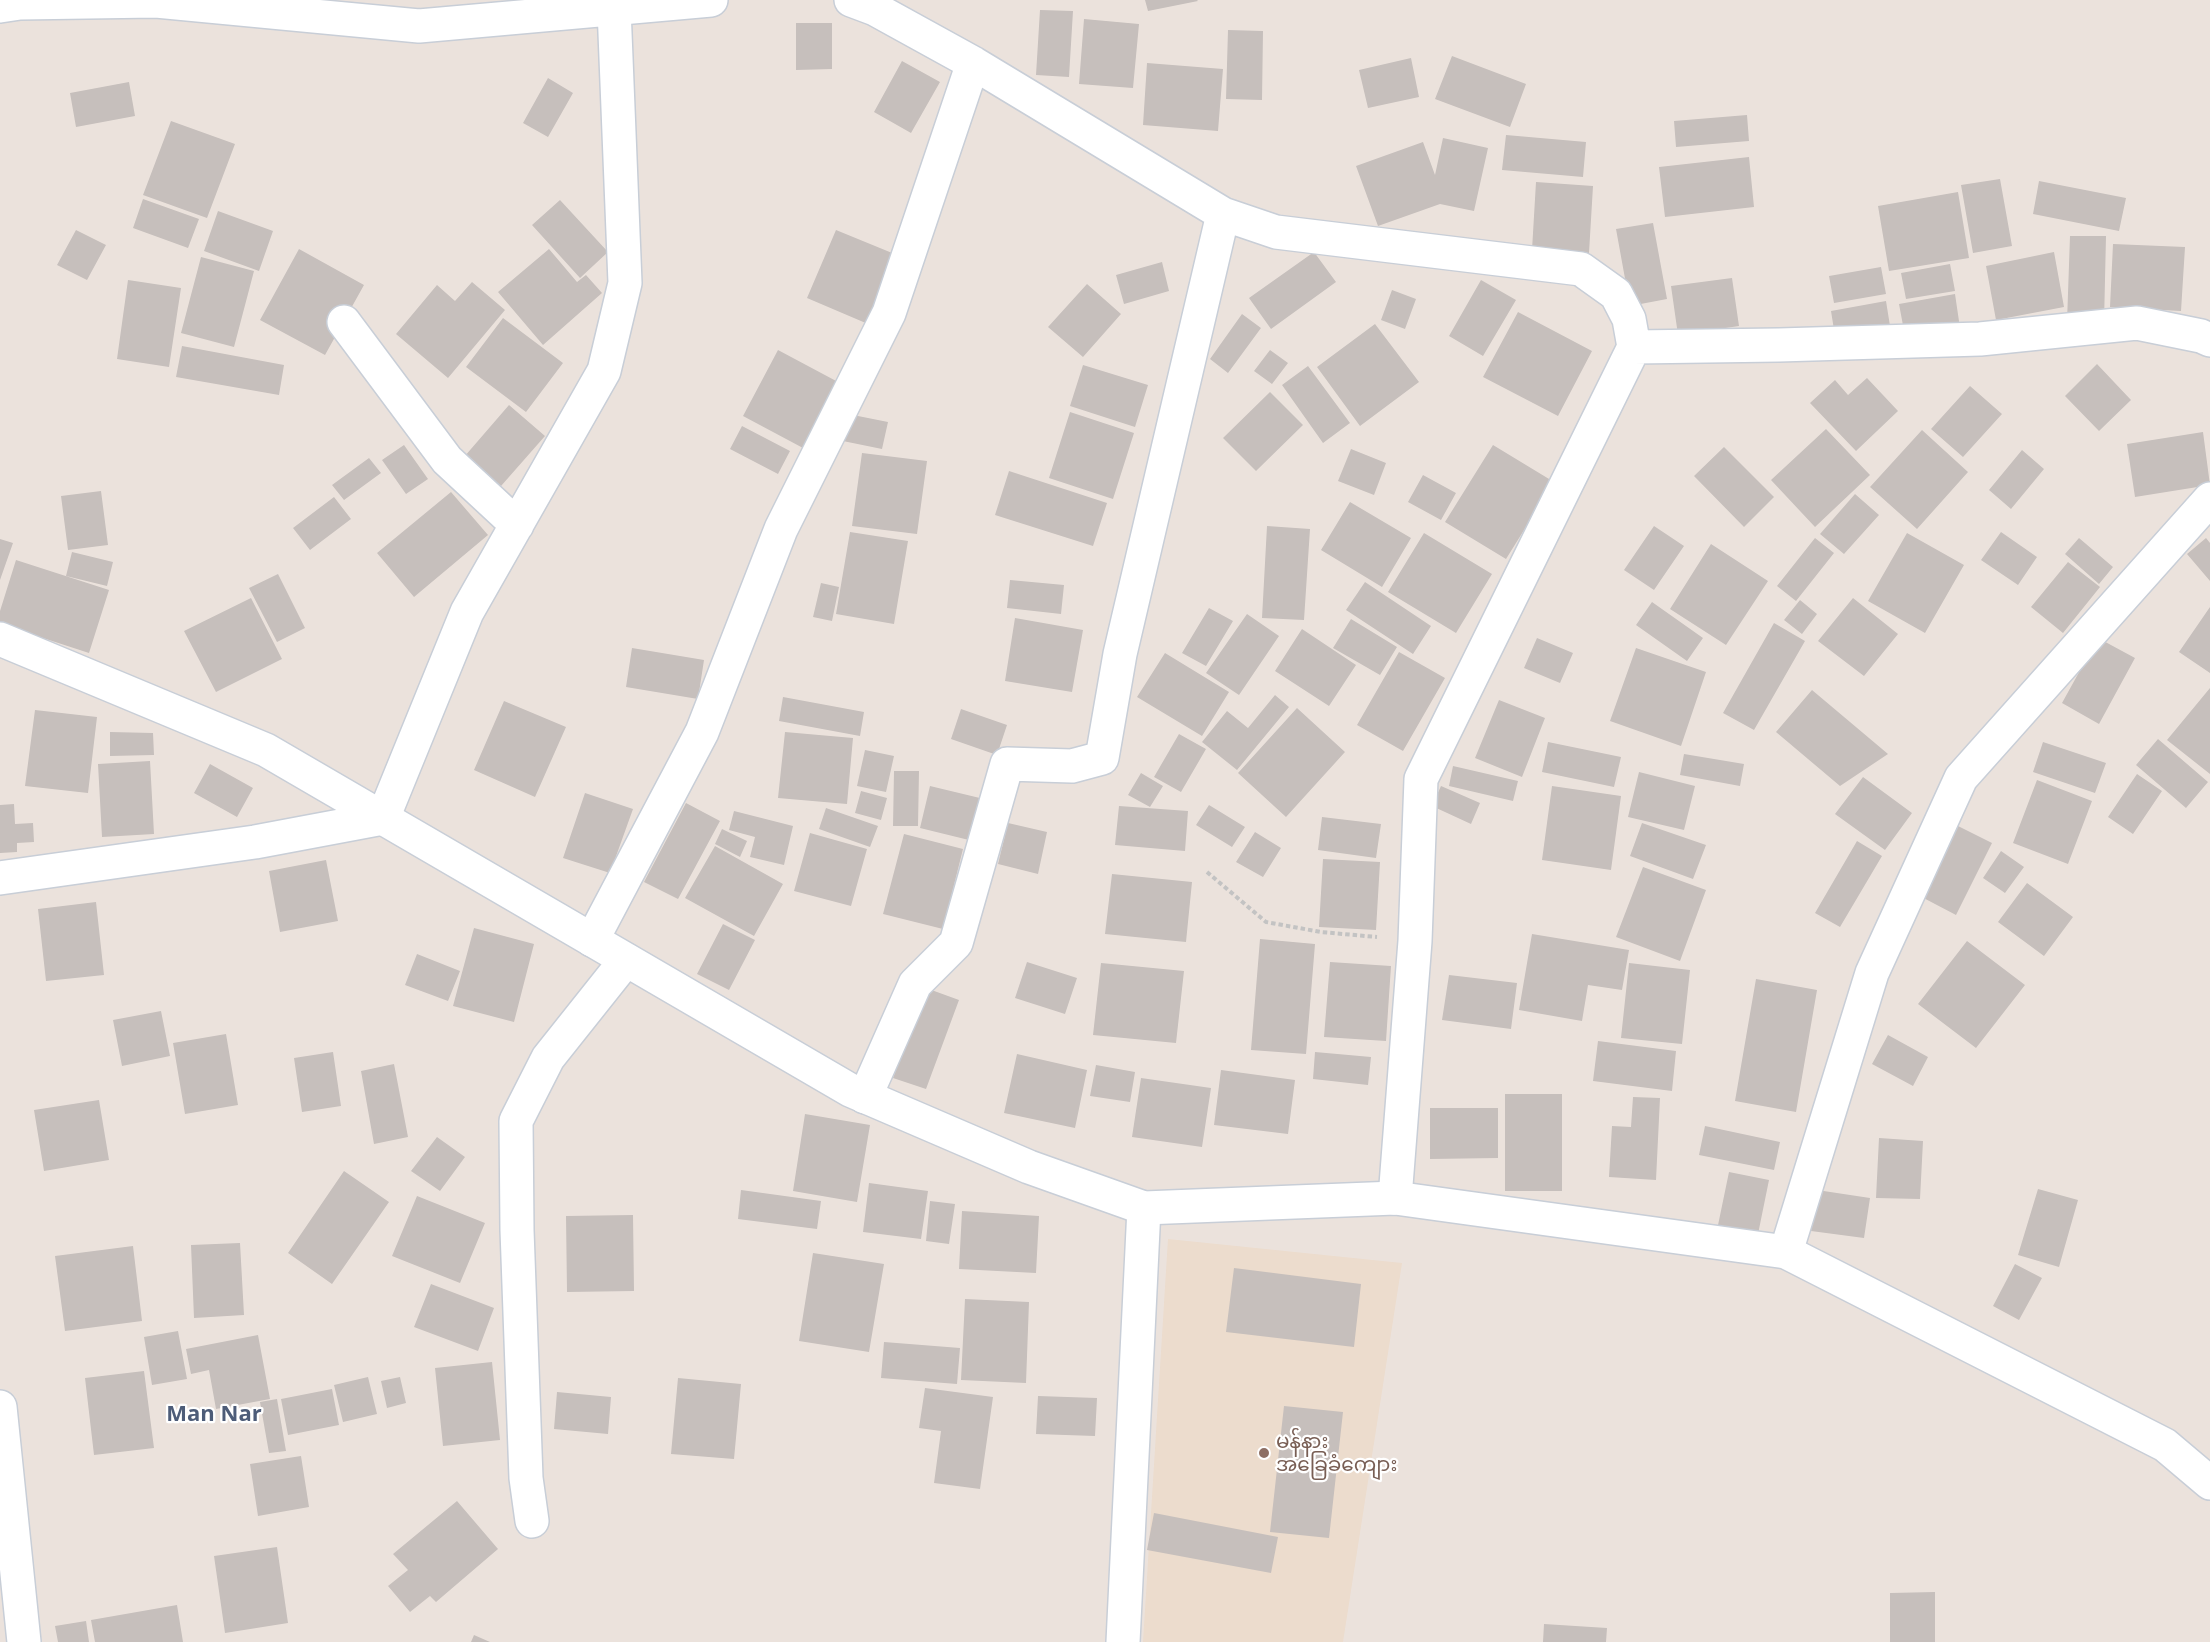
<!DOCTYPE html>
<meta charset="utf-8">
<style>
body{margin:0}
canvas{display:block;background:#ebe2dc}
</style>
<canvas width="2210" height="1642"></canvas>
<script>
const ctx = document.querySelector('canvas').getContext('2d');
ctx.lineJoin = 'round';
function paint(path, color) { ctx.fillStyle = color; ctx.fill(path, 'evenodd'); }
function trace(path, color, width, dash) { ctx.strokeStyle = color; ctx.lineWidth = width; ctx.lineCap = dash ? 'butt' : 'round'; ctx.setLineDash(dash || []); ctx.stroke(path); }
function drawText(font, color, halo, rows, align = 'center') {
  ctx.font = font + ' "Open Sans","Noto Sans Myanmar",sans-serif'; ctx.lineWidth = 4.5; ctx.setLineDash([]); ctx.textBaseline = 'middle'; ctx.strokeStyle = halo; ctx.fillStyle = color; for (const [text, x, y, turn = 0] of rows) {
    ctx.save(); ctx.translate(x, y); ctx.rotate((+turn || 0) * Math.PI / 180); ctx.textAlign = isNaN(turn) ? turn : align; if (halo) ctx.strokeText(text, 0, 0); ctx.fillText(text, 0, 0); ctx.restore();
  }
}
paint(new Path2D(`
 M 1168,1239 L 1402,1263 L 1343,1642 L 1143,1642 Z`), '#ecdccd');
paint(new Path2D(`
 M 1145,0 L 1197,0 L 1198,1 L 1148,11 Z
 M 1040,10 L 1073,11 L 1069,77 L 1036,75 Z
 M 1084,19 L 1139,24 L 1133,88 L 1079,84 Z
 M 796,23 L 832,23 L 832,69 L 796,70 Z
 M 1228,30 L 1263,31 L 1262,100 L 1226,99 Z
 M 1452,56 L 1526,84 L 1510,127 L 1435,99 Z
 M 1411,58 L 1419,97 L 1368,108 L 1359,70 Z
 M 902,61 L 940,82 L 911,133 L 874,112 Z
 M 1147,63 L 1223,69 L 1218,131 L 1143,125 Z
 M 548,78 L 573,93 L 548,137 L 523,123 Z
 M 129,82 L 135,116 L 76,127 L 70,93 Z
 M 1747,115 L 1749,141 L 1676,147 L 1674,121 Z
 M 171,121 L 235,144 L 207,218 L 143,195 Z
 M 1506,135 L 1586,142 L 1583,177 L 1502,170 Z
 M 1443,138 L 1488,148 L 1474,211 L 1440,204 L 1378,226 L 1356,166 L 1423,142 L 1435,175 Z
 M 1749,157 L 1754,207 L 1665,217 L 1659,167 Z
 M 2000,179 L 2012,246 L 1973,253 L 1961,185 Z
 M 2039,181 L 2126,198 L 2119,231 L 2033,214 Z
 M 1536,182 L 1593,186 L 1589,253 L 1532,250 Z
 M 1958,192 L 1969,258 L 1889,271 L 1878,206 Z
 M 143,199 L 199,219 L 188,248 L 133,228 Z
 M 560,200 L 608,252 L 580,278 L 532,225 Z
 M 218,211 L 273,231 L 259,271 L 204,251 Z
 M 1653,223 L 1667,299 L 1630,306 L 1616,229 Z
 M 76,230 L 106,245 L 87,280 L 57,265 Z
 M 836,230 L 897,255 L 868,324 L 807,298 Z
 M 2070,236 L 2106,236 L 2104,323 L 2067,322 Z
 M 2113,244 L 2185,247 L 2181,311 L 2110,307 Z
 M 299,249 L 364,285 L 325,355 L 260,320 Z
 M 549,249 L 577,282 L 586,275 L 602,293 L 543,345 L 498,292 Z
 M 1314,252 L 1336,282 L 1271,329 L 1249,298 Z
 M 2054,252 L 2064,307 L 1996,320 L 1986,266 Z
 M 201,257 L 254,271 L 234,347 L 181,333 Z
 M 1162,262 L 1169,291 L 1124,304 L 1116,275 Z
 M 1950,264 L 1955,291 L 1906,299 L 1901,273 Z
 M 1881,267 L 1886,294 L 1834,303 L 1829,276 Z
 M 1732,278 L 1739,326 L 1678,335 L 1671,286 Z
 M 128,280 L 181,288 L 169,367 L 117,359 Z
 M 1481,280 L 1516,300 L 1483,356 L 1449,336 Z
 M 472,282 L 505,310 L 448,378 L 396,334 L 437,285 L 455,301 Z
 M 1087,284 L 1121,314 L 1083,357 L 1048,327 Z
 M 1392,290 L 1416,299 L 1405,329 L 1381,320 Z
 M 1955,294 L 1960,328 L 1905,336 L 1899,304 Z
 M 1886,301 L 1890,326 L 1835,336 L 1831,311 Z
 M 1518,312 L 1592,351 L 1558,416 L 1483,377 Z
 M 1242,314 L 1261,328 L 1228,373 L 1210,359 Z
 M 503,318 L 563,363 L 526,412 L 466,367 Z
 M 1375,324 L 1419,382 L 1360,426 L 1317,367 Z
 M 182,346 L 284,365 L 279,395 L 176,377 Z
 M 778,350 L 838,382 L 803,448 L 743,416 Z
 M 1270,350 L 1288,363 L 1272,384 L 1254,371 Z
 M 2097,364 L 2131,400 L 2099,431 L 2065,396 Z
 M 1083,365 L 1148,385 L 1135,427 L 1070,406 Z
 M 1308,366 L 1350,423 L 1323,443 L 1282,385 Z
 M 1867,378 L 1898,411 L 1856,451 L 1810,403 L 1835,380 L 1848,395 Z
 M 1970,386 L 2002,414 L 1963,457 L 1931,429 Z
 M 1270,392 L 1303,425 L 1256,471 L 1223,438 Z
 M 509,405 L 545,436 L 494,494 L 458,464 Z
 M 1070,412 L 1134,433 L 1113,499 L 1049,478 Z
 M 843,413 L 888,422 L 882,449 L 838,440 Z
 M 742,426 L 790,451 L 778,474 L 730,449 Z
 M 1826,429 L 1870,475 L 1815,527 L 1771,480 Z
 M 1922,430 L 1968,472 L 1917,529 L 1870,487 Z
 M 2203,432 L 2210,485 L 2135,497 L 2127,444 Z
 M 404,445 L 428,479 L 406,494 L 382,460 Z
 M 1493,445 L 1554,482 L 1506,559 L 1445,522 Z
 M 1724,447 L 1774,497 L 1744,527 L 1694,476 Z
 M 1351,449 L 1386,463 L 1374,495 L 1338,481 Z
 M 2022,450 L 2044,469 L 2011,509 L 1989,490 Z
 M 862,453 L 927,461 L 917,534 L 852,526 Z
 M 369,458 L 381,473 L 344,500 L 332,485 Z
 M 1009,471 L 1107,503 L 1093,546 L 995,515 Z
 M 1423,475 L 1456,493 L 1441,520 L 1408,502 Z
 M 101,491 L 108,545 L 68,550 L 61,496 Z
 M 451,492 L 488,535 L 414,597 L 377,553 Z
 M 1855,494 L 1879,515 L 1844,554 L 1820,534 Z
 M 334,497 L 351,519 L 310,550 L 293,528 Z
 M 1350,502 L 1411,538 L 1382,587 L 1321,550 Z
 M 1267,526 L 1310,529 L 1304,620 L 1262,618 Z
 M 1654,526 L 1684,546 L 1654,590 L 1624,570 Z
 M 850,532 L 908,541 L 894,624 L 836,614 Z
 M 2001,532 L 2037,557 L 2018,585 L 1981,560 Z
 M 1424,533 L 1492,574 L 1456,633 L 1388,592 Z
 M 1907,533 L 1964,565 L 1925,633 L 1868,601 Z
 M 1815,538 L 1834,553 L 1796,601 L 1777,586 Z
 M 2079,538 L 2113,567 L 2099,584 L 2065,554 Z
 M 2206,538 L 2210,543 L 2210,581 L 2187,554 Z
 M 0,539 L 13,543 L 0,580 Z
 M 1711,544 L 1768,581 L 1726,645 L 1670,609 Z
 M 72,552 L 113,562 L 107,586 L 66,576 Z
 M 16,560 L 109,590 L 89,653 L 0,624 L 0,611 Z
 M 2068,562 L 2100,587 L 2063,633 L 2031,607 Z
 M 278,574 L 305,628 L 277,642 L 249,588 Z
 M 1010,580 L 1064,585 L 1061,614 L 1007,608 Z
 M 1365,582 L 1431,626 L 1413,654 L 1346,610 Z
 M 821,583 L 839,587 L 832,621 L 813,617 Z
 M 251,598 L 282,659 L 216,692 L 184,631 Z
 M 1853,598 L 1898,634 L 1864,676 L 1818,641 Z
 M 1800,600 L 1817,614 L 1802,634 L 1784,620 Z
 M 1652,602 L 1703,638 L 1687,661 L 1636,625 Z
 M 2210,607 L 2210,673 L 2179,652 Z
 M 1209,608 L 1233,621 L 1206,666 L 1182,653 Z
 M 1247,614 L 1279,636 L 1239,695 L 1206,673 Z
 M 1015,618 L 1083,630 L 1072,692 L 1005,681 Z
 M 1351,619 L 1397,647 L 1380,675 L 1333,648 Z
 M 1774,623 L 1805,641 L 1754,730 L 1723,713 Z
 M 1302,629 L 1356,665 L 1329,706 L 1275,671 Z
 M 1537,638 L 1573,653 L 1560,683 L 1524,668 Z
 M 2098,638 L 2135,658 L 2099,724 L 2062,703 Z
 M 632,648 L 704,660 L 698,699 L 626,687 Z
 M 1636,648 L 1706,672 L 1681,746 L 1610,721 Z
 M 1399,652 L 1445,678 L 1403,751 L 1357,725 Z
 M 1165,653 L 1229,692 L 1202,736 L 1137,697 Z
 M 2210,688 L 2210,774 L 2167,740 Z
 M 1812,690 L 1888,754 L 1840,786 L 1776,732 Z
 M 1275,695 L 1289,707 L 1237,770 L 1202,742 L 1227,711 L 1248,728 Z
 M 783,697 L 864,712 L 860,736 L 779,721 Z
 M 1499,700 L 1545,718 L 1522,777 L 1475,758 Z
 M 504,701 L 566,727 L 535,797 L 474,770 Z
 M 1297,708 L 1345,752 L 1286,817 L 1238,773 Z
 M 961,709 L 1007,725 L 997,755 L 951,739 Z
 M 35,710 L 97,717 L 88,793 L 25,786 Z
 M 110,732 L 153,733 L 154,755 L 110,756 Z
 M 785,732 L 853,738 L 847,804 L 778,798 Z
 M 1179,734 L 1206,749 L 1181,792 L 1154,777 Z
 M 2158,739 L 2208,782 L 2186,808 L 2136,765 Z
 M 1548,742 L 1621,757 L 1614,787 L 1542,772 Z
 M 2043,742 L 2106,763 L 2095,793 L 2033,772 Z
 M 865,750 L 894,756 L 886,792 L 857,786 Z
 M 1684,754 L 1744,764 L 1740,786 L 1680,775 Z
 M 150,761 L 154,834 L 102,837 L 98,764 Z
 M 210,764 L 253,788 L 237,817 L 194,793 Z
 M 1453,766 L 1518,781 L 1513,801 L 1449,786 Z
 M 894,771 L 919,771 L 918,826 L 893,826 Z
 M 1639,772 L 1695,786 L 1684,830 L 1628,817 Z
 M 1141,773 L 1163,786 L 1150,807 L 1128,795 Z
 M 2137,774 L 2162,791 L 2133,834 L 2108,817 Z
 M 1863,777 L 1912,813 L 1885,850 L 1835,814 Z
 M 2037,780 L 2092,801 L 2068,864 L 2013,843 Z
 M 930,786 L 984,799 L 973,841 L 920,828 Z
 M 1441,786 L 1480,803 L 1471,824 L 1432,806 Z
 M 1552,786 L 1621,796 L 1611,870 L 1542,860 Z
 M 861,791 L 887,798 L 881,820 L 855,813 Z
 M 585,793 L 633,809 L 610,873 L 563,858 Z
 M 686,803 L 720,821 L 678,899 L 644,882 Z
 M 14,804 L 15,824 L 33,823 L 34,842 L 17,843 L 17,852 L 0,853 L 0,805 Z
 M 1209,805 L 1245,827 L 1232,847 L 1196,825 Z
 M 1119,806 L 1188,811 L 1185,851 L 1115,845 Z
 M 826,808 L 878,826 L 870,847 L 819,829 Z
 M 734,811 L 793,826 L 784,865 L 750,857 L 755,837 L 729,830 Z
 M 1322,817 L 1381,824 L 1376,858 L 1318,850 Z
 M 1950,822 L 1992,843 L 1956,915 L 1914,893 Z
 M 1008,823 L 1047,832 L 1038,874 L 998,864 Z
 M 1642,823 L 1706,845 L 1693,879 L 1630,856 Z
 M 722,829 L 747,841 L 740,857 L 715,844 Z
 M 1255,832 L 1281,848 L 1263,877 L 1236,862 Z
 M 810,833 L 867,849 L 851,906 L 794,891 Z
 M 904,834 L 963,849 L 943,929 L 883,914 Z
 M 1857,841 L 1882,856 L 1840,927 L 1815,913 Z
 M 715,846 L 783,884 L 754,936 L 685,898 Z
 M 2001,851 L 2024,867 L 2005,893 L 1983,878 Z
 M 1323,859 L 1380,862 L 1376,930 L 1319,927 Z
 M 326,860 L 338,921 L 280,932 L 269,871 Z
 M 1643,867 L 1706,890 L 1680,961 L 1616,937 Z
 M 1112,874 L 1192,882 L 1186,942 L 1105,934 Z
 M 2027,883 L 2073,917 L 2044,956 L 1998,922 Z
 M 96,902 L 104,975 L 46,981 L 38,909 Z
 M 723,924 L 755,940 L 729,990 L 697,974 Z
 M 474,928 L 534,944 L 514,1022 L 453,1006 Z
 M 1532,934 L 1629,950 L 1622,990 L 1588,985 L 1582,1021 L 1519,1010 Z
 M 1260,939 L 1315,944 L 1306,1054 L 1251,1050 Z
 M 1967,941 L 2025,985 L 1976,1048 L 1918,1004 Z
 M 417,954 L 460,971 L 448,1001 L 405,985 Z
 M 1027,962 L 1077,978 L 1065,1014 L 1015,998 Z
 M 1330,962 L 1391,966 L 1386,1041 L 1324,1037 Z
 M 1101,963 L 1184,971 L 1176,1043 L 1093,1035 Z
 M 1629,963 L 1690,970 L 1682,1044 L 1621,1038 Z
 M 1449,975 L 1517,983 L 1511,1029 L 1442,1020 Z
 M 1756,979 L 1817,990 L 1796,1112 L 1735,1101 Z
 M 926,988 L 959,1000 L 926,1089 L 893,1078 Z
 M 161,1011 L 170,1056 L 122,1066 L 113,1020 Z
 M 226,1034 L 238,1105 L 185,1114 L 173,1043 Z
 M 1888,1035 L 1928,1057 L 1913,1086 L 1872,1064 Z
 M 1598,1041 L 1676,1051 L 1672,1091 L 1593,1081 Z
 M 333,1052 L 341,1106 L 302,1112 L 294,1058 Z
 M 1315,1052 L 1371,1057 L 1368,1085 L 1313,1079 Z
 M 1017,1054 L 1087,1070 L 1075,1128 L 1004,1113 Z
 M 394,1064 L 408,1137 L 374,1144 L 361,1071 Z
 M 1096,1065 L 1135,1072 L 1130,1102 L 1090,1096 Z
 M 1221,1070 L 1295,1080 L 1288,1134 L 1214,1125 Z
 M 1141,1078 L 1211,1088 L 1202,1147 L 1132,1137 Z
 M 1505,1094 L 1562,1094 L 1562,1191 L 1505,1191 Z
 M 1633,1097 L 1660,1098 L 1656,1180 L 1609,1177 L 1612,1126 L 1631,1127 Z
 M 99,1100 L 109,1160 L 44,1171 L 34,1110 Z
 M 1430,1108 L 1498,1108 L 1498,1158 L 1430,1159 Z
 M 805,1114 L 870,1125 L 857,1202 L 793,1191 Z
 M 1705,1126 L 1780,1142 L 1774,1170 L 1699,1155 Z
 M 437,1137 L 465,1157 L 440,1191 L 411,1171 Z
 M 1879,1138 L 1923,1141 L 1920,1199 L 1876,1198 Z
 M 344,1171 L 389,1202 L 332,1284 L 288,1253 Z
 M 1729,1172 L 1769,1180 L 1757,1239 L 1717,1230 Z
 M 869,1183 L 928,1191 L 921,1239 L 863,1232 Z
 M 2038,1189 L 2078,1200 L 2059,1267 L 2018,1255 Z
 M 741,1190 L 821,1201 L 817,1229 L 738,1219 Z
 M 1817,1190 L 1870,1198 L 1864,1238 L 1811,1231 Z
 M 417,1196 L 485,1223 L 460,1283 L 392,1256 Z
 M 930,1201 L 955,1204 L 949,1244 L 926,1241 Z
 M 962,1211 L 1039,1216 L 1036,1273 L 959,1269 Z
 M 633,1215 L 634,1291 L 567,1292 L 566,1216 Z
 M 240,1243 L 244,1315 L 194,1318 L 191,1245 Z
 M 133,1246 L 142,1321 L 65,1331 L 55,1256 Z
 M 813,1253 L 884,1264 L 869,1352 L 799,1341 Z
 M 2015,1264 L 2042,1278 L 2019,1320 L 1993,1306 Z
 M 1234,1268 L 1361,1284 L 1354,1347 L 1226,1332 Z
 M 431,1284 L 494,1308 L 478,1351 L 414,1327 Z
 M 965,1299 L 1029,1302 L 1026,1383 L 961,1380 Z
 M 178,1331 L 187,1379 L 152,1385 L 144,1337 Z
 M 258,1335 L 270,1399 L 216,1409 L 209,1370 L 191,1374 L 186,1349 Z
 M 884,1342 L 960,1348 L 957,1384 L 881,1378 Z
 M 492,1362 L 500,1440 L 443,1446 L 435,1368 Z
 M 144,1371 L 154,1448 L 94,1455 L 85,1378 Z
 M 368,1377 L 377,1414 L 343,1422 L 334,1385 Z
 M 400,1377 L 406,1403 L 387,1408 L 381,1381 Z
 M 678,1378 L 741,1384 L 734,1459 L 671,1454 Z
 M 925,1388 L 993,1397 L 980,1489 L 934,1483 L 941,1431 L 919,1428 Z
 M 332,1389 L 339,1425 L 288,1435 L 281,1399 Z
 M 557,1392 L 611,1397 L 608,1434 L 554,1429 Z
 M 1038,1396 L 1097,1398 L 1095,1436 L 1036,1434 Z
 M 277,1399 L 286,1451 L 269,1453 L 260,1402 Z
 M 1284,1406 L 1343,1412 L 1329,1538 L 1270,1532 Z
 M 301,1456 L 309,1507 L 258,1516 L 250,1464 Z
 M 457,1501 L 498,1549 L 436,1602 L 430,1596 L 410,1612 L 388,1586 L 408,1570 L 393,1554 Z
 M 1154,1513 L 1278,1537 L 1271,1573 L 1147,1550 Z
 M 277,1547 L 288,1623 L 225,1633 L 214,1556 Z
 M 1935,1592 L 1935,1642 L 1890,1642 L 1890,1593 Z
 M 177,1605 L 183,1642 L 95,1642 L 91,1620 Z
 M 86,1621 L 89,1642 L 58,1642 L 55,1626 Z
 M 1544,1624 L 1607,1628 L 1606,1642 L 1543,1642 Z
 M 474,1635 L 490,1642 L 471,1642 Z`), '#c6bfbc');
const minor = new Path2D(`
 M 851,0 L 875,9 L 973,63 L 1223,214 L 1276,232 L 1581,269 L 1616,294 L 1629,319 L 1634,347 L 1421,779 L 1415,941 L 1395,1198
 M 0,6 L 20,3 L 156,1 L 419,26 L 711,0
 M 344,322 L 447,460 L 517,525
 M 1634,347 L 1779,345 L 1980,339 L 2137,323 L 2201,336 L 2210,340
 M 0,878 L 255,842 L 383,818 L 467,612 L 604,371 L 625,283 L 614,8
 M 592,940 L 702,732 L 781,529 L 889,313 L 973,63
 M 865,1097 L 915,984 L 956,943 L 1007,764 L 1072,766 L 1102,758 L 1120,654 L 1223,214
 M 1786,1252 L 1872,973 L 1961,778 L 2210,499
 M 0,1407 L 24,1642
 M 532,1521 L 526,1478 L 517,1230 L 516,1121 L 548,1058 L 626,960
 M 1123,1642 L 1144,1208`);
const tertiary = new Path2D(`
 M 0,639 L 266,750 L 850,1090 L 1029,1167 L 1144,1208 L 1395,1198 L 1786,1252 L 2165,1445 L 2210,1483`);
trace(minor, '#c8ced7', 36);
trace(tertiary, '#c8ced7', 36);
trace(new Path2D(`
 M 1207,872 L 1266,922 L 1321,932 L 1377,937`), '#c3c3c3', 4, [4.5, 3]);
trace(minor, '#fff', 33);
trace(tertiary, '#fff', 33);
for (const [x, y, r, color] of [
 [1264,1453,6,"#8d6e63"]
]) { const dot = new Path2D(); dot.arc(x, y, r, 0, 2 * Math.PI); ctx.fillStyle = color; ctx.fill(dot); trace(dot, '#fff', 2); }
drawText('20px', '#785e54', '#fff', [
 ["မန်နား",1276,1442],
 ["အခြေခံကျေား",1276,1465]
], 'left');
drawText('bold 22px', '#4d5c78', '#fff', [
 ["Man Nar",214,1415]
]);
</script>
